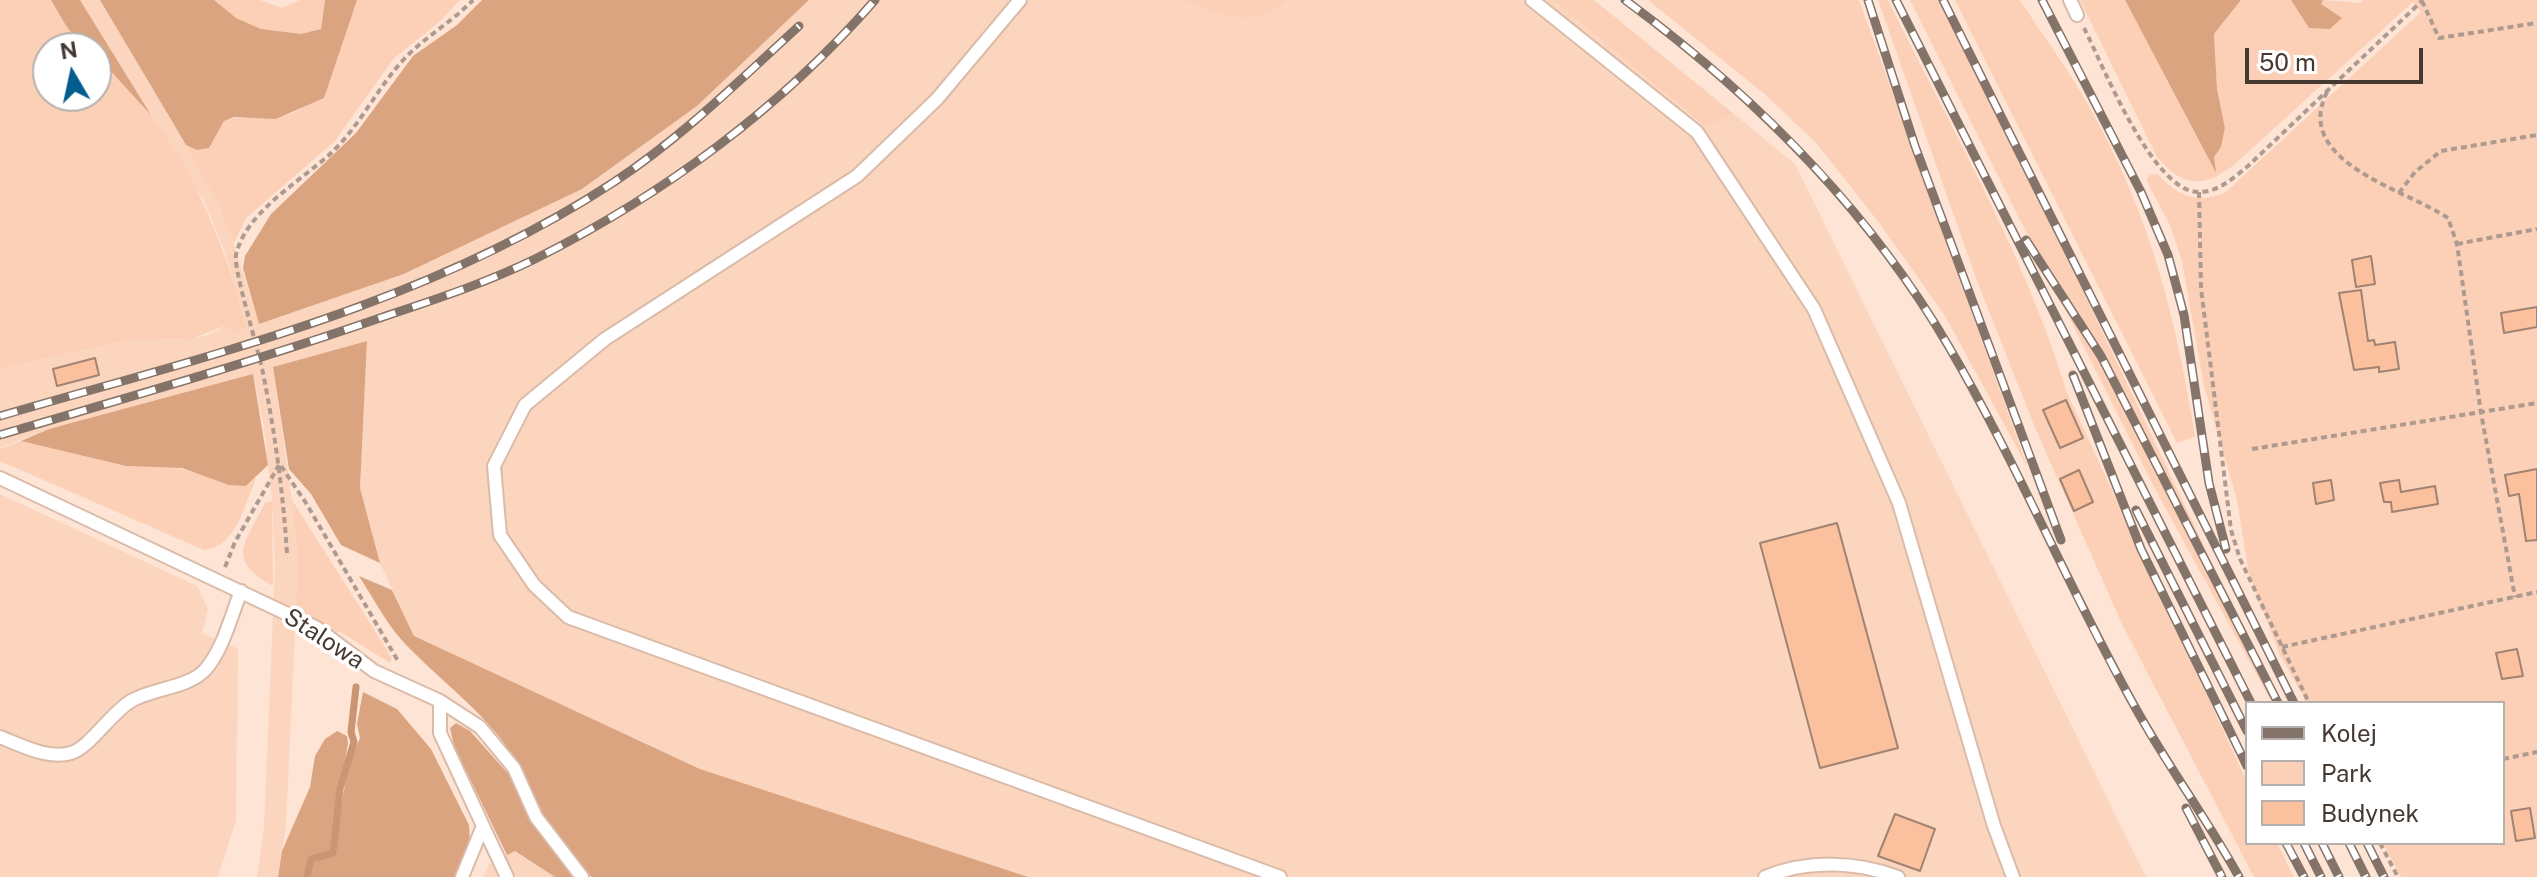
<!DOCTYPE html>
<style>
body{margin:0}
#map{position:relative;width:2537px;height:877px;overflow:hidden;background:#fee4d5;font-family:"Public Sans",sans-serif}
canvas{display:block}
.legend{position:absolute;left:2245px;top:701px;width:260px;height:144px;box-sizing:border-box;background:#fff;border:2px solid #b5b0ad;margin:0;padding:10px 14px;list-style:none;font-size:24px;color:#463932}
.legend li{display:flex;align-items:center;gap:16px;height:40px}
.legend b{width:40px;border:2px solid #b5b0ad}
.north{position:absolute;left:32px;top:32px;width:80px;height:80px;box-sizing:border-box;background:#fff;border:2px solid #b5b0ad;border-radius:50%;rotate:351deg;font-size:22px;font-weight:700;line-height:32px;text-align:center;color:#463932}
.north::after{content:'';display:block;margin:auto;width:28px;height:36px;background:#035d8e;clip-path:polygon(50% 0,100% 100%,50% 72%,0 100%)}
.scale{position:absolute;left:2245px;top:48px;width:178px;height:36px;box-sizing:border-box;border:4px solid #463932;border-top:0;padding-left:10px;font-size:24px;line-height:28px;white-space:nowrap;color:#463932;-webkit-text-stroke:6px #fff;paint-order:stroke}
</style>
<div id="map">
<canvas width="2537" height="877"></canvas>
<ul class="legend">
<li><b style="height:10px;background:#847369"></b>Kolej</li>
<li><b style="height:22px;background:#fbd0b7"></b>Park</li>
<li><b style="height:22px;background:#fbc19e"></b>Budynek</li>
</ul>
<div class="north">N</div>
<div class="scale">50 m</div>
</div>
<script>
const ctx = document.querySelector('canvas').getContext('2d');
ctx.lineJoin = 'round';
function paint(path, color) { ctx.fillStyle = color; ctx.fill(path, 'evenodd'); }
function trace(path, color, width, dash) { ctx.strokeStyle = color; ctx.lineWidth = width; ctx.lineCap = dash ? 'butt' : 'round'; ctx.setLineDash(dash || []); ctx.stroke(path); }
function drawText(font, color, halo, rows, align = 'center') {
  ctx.font = font + ' "Public Sans",sans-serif'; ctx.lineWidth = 7; ctx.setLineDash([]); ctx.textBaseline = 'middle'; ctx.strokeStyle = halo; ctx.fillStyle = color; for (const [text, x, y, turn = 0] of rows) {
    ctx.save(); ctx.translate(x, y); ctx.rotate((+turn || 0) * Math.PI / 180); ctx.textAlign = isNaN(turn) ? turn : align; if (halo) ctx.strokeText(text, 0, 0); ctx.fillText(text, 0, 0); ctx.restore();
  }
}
paint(new Path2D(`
 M 80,0 L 100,0 L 208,183 L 228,225 L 259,324 L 405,274 L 582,189 L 697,106 L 809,0 L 1553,0 L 1704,127 L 1734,114 L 1795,164 L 2146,877 L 978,877 L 700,769 L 414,636 L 380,563 L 360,488 L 367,341 L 273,367 L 292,500 L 297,550 L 296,611 L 286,823 L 278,877 L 257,877 L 264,827 L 275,567 L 272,501 L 264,427 L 253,375 L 49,429 L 0,448 L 0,372 L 10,366 L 130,340 L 191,339 L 209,335 L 224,326 L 235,332 L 247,328 L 224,250 L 204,201 Z
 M 0,494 L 197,586 L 208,609 L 202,633 L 238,649 L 236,820 L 218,877 L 0,877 Z
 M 515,851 L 555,877 L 483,877 L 489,864 Z`), '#fcd5be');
paint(new Path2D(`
 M 0,0 L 51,0 L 77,39 L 89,48 L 48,48 L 48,96 L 96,96 L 96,55 C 114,75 135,94 151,115 C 199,178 226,252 247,328 L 235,332 L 224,326 L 192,339 L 130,340 L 10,366 L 0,372 Z
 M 214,0 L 260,0 L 282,8 L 300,0 L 325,0 L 321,29 C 285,43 240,28 214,0 Z
 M 357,0 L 460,0 L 438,23 L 394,58 L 335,141 L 246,218 L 234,243 L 219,205 L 186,145 L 197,150 L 209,148 L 224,121 C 241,114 260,120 279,117 C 320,110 330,75 341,41 C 345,27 353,14 357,0 Z
 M 1183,0 L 1285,0 C 1255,31 1217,13 1183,0 Z
 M 1553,0 L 1594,0 L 1734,114 L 1705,127 Z
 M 1648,0 L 1859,0 L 2028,468 L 1945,316 L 1880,224 L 1817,144 L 1767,96 Z
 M 1878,0 L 1888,0 C 1951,129 2026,256 2067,393 L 2247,782 L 2247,843 L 2277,843 L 2294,877 L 2254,877 L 2122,624 L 2036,430 L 1978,284 Z
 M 1910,0 L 1939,0 L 2048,217 L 2252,647 L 2272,703 L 2155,489 Z
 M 1955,0 L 2020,0 C 2043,36 2069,70 2090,108 C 2151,217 2175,314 2195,436 L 2177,443 Z
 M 2080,0 L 2125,0 L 2214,170 L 2214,157 L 2221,147 L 2225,128 L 2217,89 L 2214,34 L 2241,0 L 2291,0 L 2309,27 L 2323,0 L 2361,3 L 2363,0 L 2537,0 L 2537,877 L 2401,877 L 2383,843 L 2503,843 L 2503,703 L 2307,703 L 2280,655 L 2249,575 L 2237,500 L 2204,386 L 2182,261 L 2170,225 L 2146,180 L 2150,175 L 2157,174 C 2178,196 2197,205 2226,192 L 2421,12 L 2413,2 L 2236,163 C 2206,188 2184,189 2157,157 Z
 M 21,441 L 126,466 L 177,468 L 246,486 L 256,478 C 246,502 235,549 204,550 L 0,461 L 0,449 Z
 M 292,500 L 392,658 L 390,663 L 342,633 L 320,626 L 296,611 L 297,550 Z
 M 272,501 L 273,586 C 225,560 245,543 265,503 Z`), '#fbd0b7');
paint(new Path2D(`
 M 51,0 L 80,0 L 151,115 L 96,55 L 96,48 C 75,48 61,16 51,0 Z
 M 100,0 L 214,0 L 236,18 L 261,29 L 301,34 L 321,29 L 325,0 L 357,0 L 324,98 L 276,119 L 234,117 L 224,121 L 209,148 L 197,150 L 186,145 Z
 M 482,0 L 809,0 L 697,106 L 582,189 L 404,274 L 259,324 L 243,268 L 245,256 L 271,214 L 356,133 L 413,56 L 457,25 Z
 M 2125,0 L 2241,0 L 2214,34 L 2217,89 L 2225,128 L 2221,147 L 2214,157 L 2216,173 Z
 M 2291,0 L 2323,0 L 2321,4 L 2342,18 L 2330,29 L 2309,28 Z
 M 367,341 L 360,488 L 380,563 L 341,545 L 311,494 L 289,469 L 273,367 Z
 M 253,374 L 268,465 L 246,486 L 229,485 L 182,468 L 126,466 L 21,441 L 49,429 Z
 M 359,576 L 392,590 L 414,636 L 700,769 L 1028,877 L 592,877 C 555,852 539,805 519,767 C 491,714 438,681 399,637 C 384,619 372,596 359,576 Z
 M 363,692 L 397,709 L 431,749 L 469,825 L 470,842 L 456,877 L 309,877 L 313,861 L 336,855 C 340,814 343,775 360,738 L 357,724 Z
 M 456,723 L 470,731 L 512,778 L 530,818 L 572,877 L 555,877 L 515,851 L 507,855 L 454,746 L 450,728 Z
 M 337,731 L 347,736 L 348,743 L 331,852 L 309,858 L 304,877 L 278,877 L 282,851 L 310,787 L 315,756 L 325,739 Z`), '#dba481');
trace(new Path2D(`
 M 307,877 L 311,859 L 333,853 L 340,789 L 354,742 L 351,732 L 356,687`), '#cb9472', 7);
const building = new Path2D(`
 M 2371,256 L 2375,284 L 2356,287 L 2352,260 Z
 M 2361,290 L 2368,341 L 2374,340 L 2375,345 L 2395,342 L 2399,369 L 2379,372 L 2379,367 L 2354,370 L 2339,293 Z
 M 2537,307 L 2537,327 L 2504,333 L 2501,313 Z
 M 95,358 L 99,375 L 57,386 L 53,369 Z
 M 2066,400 L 2083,438 L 2060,448 L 2043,410 Z
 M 2537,469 L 2537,540 L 2526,541 L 2519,494 L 2509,496 L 2505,475 Z
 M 2079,470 L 2093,502 L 2074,511 L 2060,479 Z
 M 2331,480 L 2334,500 L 2316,504 L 2313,483 Z
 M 2399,480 L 2401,492 L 2435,486 L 2438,504 L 2392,512 L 2391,502 L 2384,502 L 2380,483 Z
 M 1837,523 L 1898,748 L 1820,768 L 1760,543 Z
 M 2517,649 L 2523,676 L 2502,679 L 2496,653 Z
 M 2530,808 L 2535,838 L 2516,841 L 2511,811 Z
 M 1895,814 L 1935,829 L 1920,871 L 1878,856 Z`);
paint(building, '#fbc19e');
trace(building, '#a08372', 2);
const lane = new Path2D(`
 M 1020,0 L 937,99 L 857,176 L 605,339 L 525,405 L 494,466 L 500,535 L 534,585 L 568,617 L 1280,877
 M 1532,0 L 1697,132 L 1814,309 L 1899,503 L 1994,826 L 2013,877
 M 2070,0 L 2077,15
 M 0,478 L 317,628 L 374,671 L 440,701 L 480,727 L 514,768 L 536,817 L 582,877
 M 440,701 L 440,733 L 483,826 L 462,877
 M 0,737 C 21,745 48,760 71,753 C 89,748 111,713 131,701 C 153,688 188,688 205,670 C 223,650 231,616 241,591
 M 483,826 L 507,877
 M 1765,877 C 1807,860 1856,861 1898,877`);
trace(lane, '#dabba9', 16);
trace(new Path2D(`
 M 2422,1 L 2439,38 L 2537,23
 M 2084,28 C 2103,65 2153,193 2199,192 C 2219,192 2233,178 2248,166 L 2423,0
 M 2327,92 C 2292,162 2405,189 2448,218 L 2457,244 L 2481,413 L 2515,597
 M 2199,192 L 2201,288 L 2231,530 L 2240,559 L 2309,703
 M 2399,193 L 2415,172 L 2441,151 L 2537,135
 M 2457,244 L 2537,229
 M 2252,449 L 2537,403
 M 281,466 L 306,503 L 398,661
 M 287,553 C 283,492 275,433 263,373 C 259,352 233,268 236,255 C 245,213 299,182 329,155 C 361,126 378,85 408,55 C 428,35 453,21 473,0
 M 225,567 L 235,542 L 279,465
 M 2282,647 L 2537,592
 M 2503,759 L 2537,752
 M 2380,843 L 2398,877`), '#af9a8f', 4, [6, 4]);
trace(lane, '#fff', 12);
const rail = new Path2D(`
 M 1625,0 C 1754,95 1867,207 1949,347 C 2017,463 2069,589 2135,707 C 2167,765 2207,819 2239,877
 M 1868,0 L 1915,146 L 2061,540
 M 1896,0 L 2251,703
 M 1943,0 L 2294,703
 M 2042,0 L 2141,192 L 2168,255 L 2184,315 L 2209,483 L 2226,549
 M 2026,240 L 2101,356 L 2278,703
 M 2073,375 L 2141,549 L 2247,766
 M 0,416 C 210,355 428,304 614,182 C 681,138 739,81 799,26
 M 0,435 C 126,398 253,362 377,319 C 430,301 484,284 535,259 C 663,195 781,108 875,0
 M 2136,510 L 2247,731
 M 2186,808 L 2222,877
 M 2286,843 L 2304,877
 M 2304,843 L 2321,877
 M 2322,843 L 2339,877
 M 2349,843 L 2366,877
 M 2367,843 L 2384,877`);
trace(rail, '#847369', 9);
trace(rail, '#fff', 6, [18]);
drawText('24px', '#463932', '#fff', [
 ["Stalowa",324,639,33]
]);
</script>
